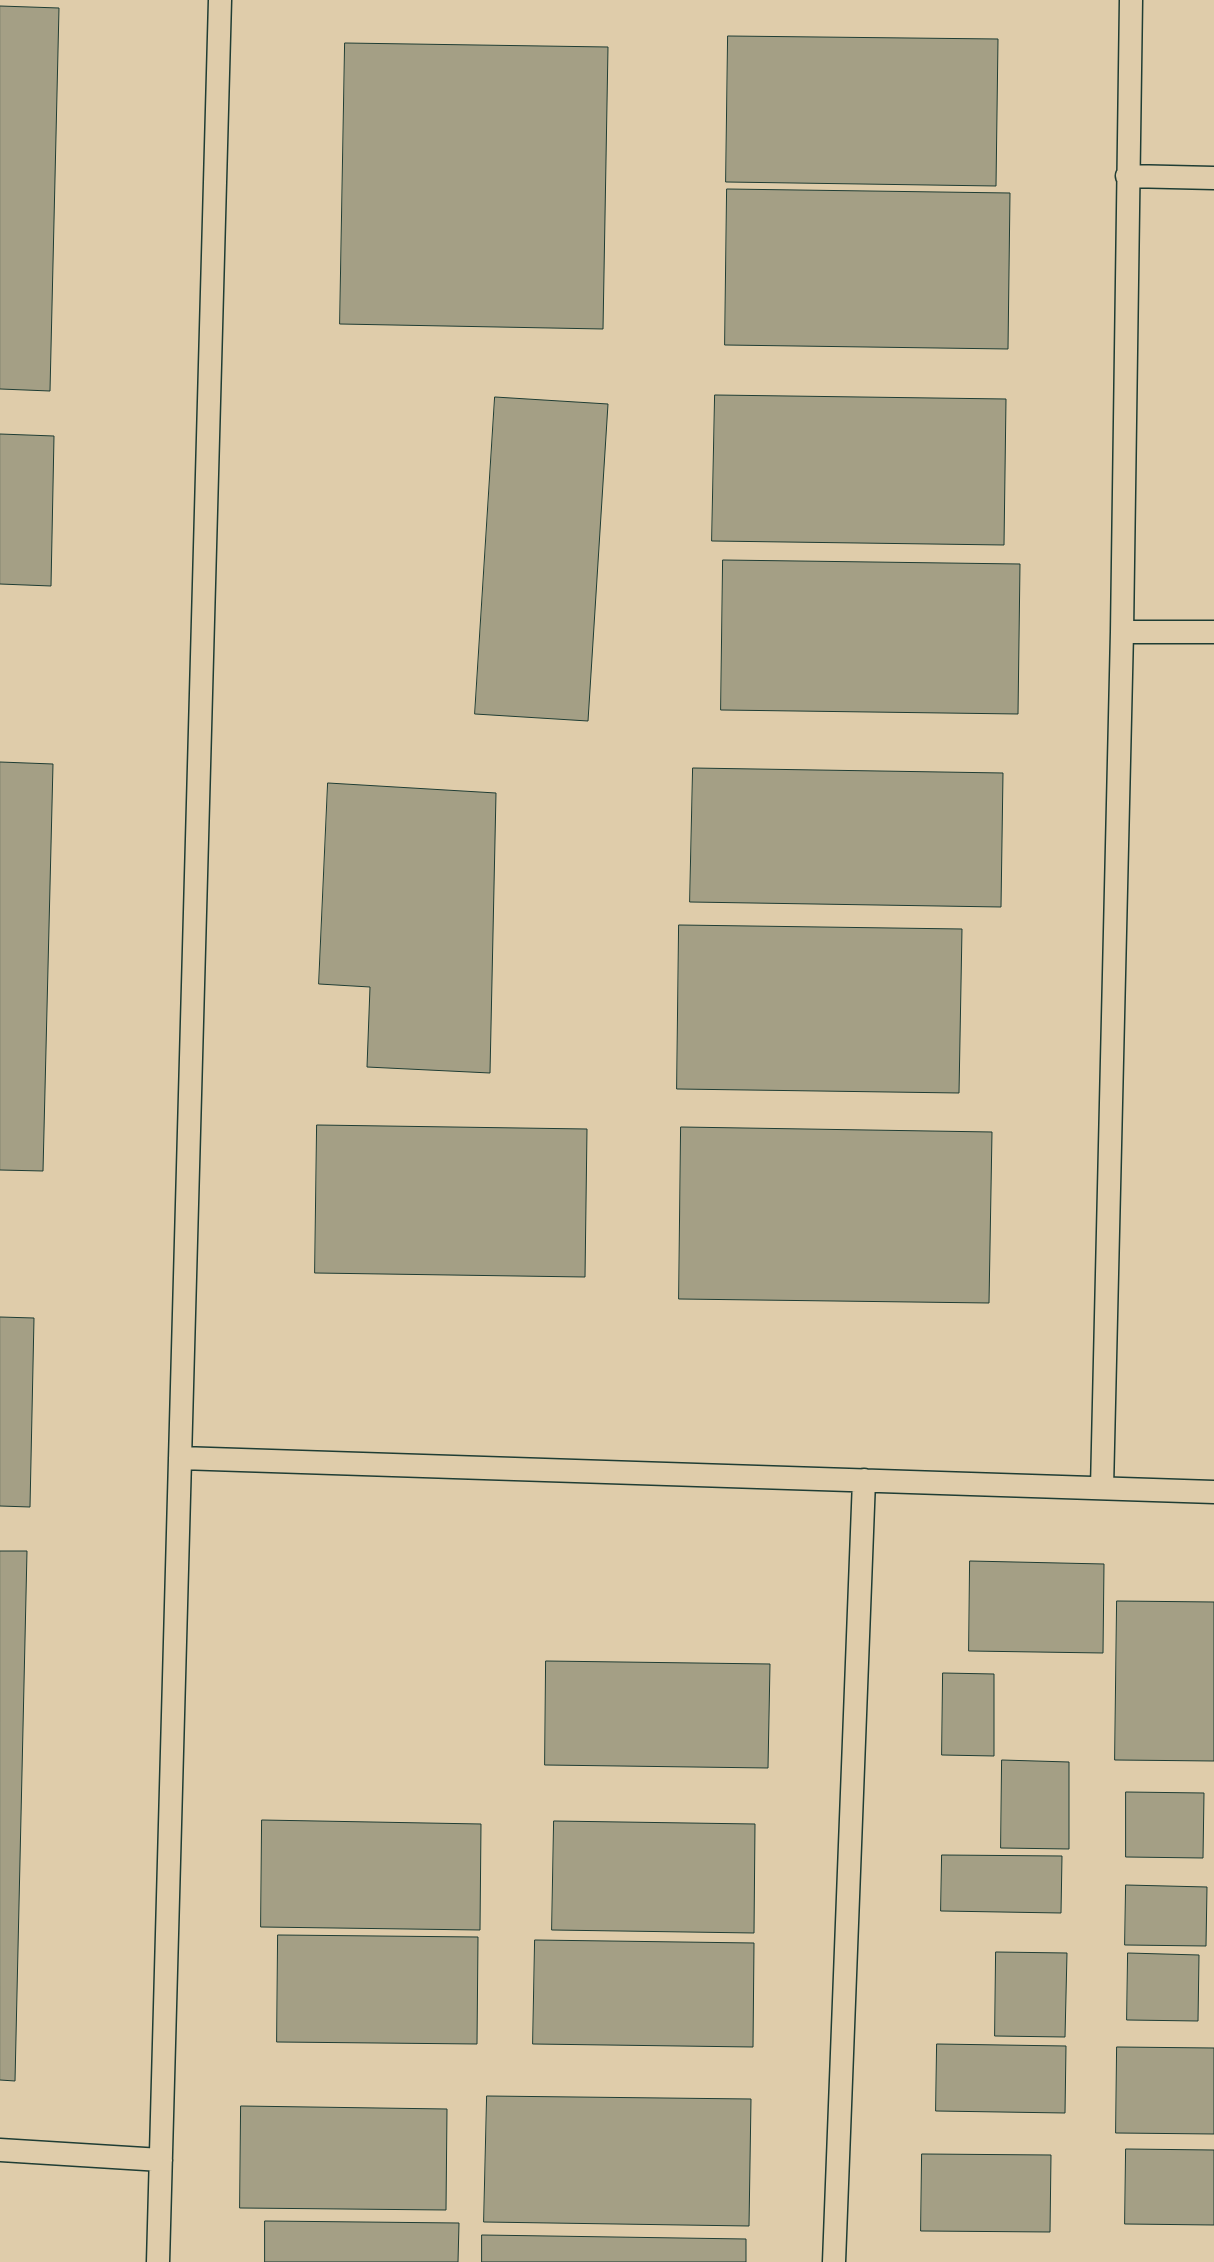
<!DOCTYPE html>
<style>
body{margin:0}
canvas{display:block;background:#dfccaa}
</style>
<canvas width="1214" height="2262"></canvas>
<script>
const ctx = document.querySelector('canvas').getContext('2d');
ctx.lineJoin = 'round';
function paint(path, color) { ctx.fillStyle = color; ctx.fill(path, 'evenodd'); }
function trace(path, color, width, dash) { ctx.strokeStyle = color; ctx.lineWidth = width; ctx.lineCap = dash ? 'butt' : 'round'; ctx.setLineDash(dash || []); ctx.stroke(path); }
const building = new Path2D(`
 M 0,6 L 59,8 L 50,391 L 0,389 Z
 M 728,36 L 998,39 L 996,186 L 726,182 Z
 M 345,43 L 608,47 L 603,329 L 340,324 Z
 M 727,189 L 1010,193 L 1008,349 L 725,345 Z
 M 715,395 L 1006,399 L 1004,545 L 712,541 Z
 M 495,397 L 608,404 L 588,721 L 475,714 Z
 M 0,434 L 54,436 L 51,586 L 0,584 Z
 M 723,560 L 1020,564 L 1018,714 L 721,710 Z
 M 0,762 L 53,764 L 43,1171 L 0,1170 Z
 M 693,768 L 1003,773 L 1001,907 L 690,902 Z
 M 328,783 L 496,793 L 490,1073 L 367,1067 L 370,987 L 319,984 Z
 M 679,925 L 962,929 L 959,1093 L 677,1089 Z
 M 317,1125 L 587,1129 L 585,1277 L 315,1273 Z
 M 681,1127 L 992,1132 L 989,1303 L 679,1299 Z
 M 0,1317 L 34,1318 L 30,1507 L 0,1506 Z
 M 0,1551 L 27,1551 L 15,2081 L 0,2080 Z
 M 970,1561 L 1104,1564 L 1103,1653 L 969,1651 Z
 M 1117,1601 L 1214,1602 L 1214,1761 L 1115,1760 Z
 M 546,1661 L 770,1664 L 768,1768 L 545,1765 Z
 M 943,1673 L 994,1674 L 994,1756 L 942,1755 Z
 M 1002,1760 L 1069,1762 L 1069,1849 L 1001,1848 Z
 M 1126,1792 L 1204,1793 L 1203,1858 L 1126,1857 Z
 M 262,1820 L 481,1824 L 480,1930 L 261,1927 Z
 M 554,1821 L 755,1824 L 754,1933 L 552,1930 Z
 M 942,1855 L 1062,1856 L 1061,1913 L 941,1911 Z
 M 1126,1885 L 1207,1887 L 1206,1946 L 1125,1945 Z
 M 278,1935 L 478,1937 L 477,2044 L 277,2042 Z
 M 535,1940 L 754,1943 L 753,2047 L 533,2044 Z
 M 996,1952 L 1067,1953 L 1065,2037 L 995,2036 Z
 M 1128,1953 L 1199,1955 L 1198,2021 L 1127,2020 Z
 M 937,2044 L 1066,2046 L 1065,2113 L 936,2111 Z
 M 1117,2047 L 1214,2048 L 1214,2134 L 1116,2133 Z
 M 487,2096 L 751,2099 L 749,2226 L 484,2222 Z
 M 241,2106 L 447,2109 L 446,2210 L 240,2208 Z
 M 1126,2149 L 1214,2150 L 1214,2225 L 1125,2224 Z
 M 922,2154 L 1051,2155 L 1050,2232 L 921,2231 Z
 M 265,2221 L 459,2223 L 458,2262 L 265,2262 Z
 M 482,2235 L 746,2239 L 746,2262 L 482,2262 Z`);
paint(building, '#a49f85');
trace(building, '#1f3d34', 1);
const minor = new Path2D(`
 M 1127,176 L 1214,178
 M 1122,632 L 1214,632
 M 180,1458 L 1214,1492
 M 1102,1488 L 1122,632 L 1131,0
 M 0,2150 L 161,2160
 M 158,2262 L 220,0
 M 834,2262 L 864,1480`);
trace(minor, '#1f3d34', 25);
trace(minor, '#dfccaa', 22);
</script>
